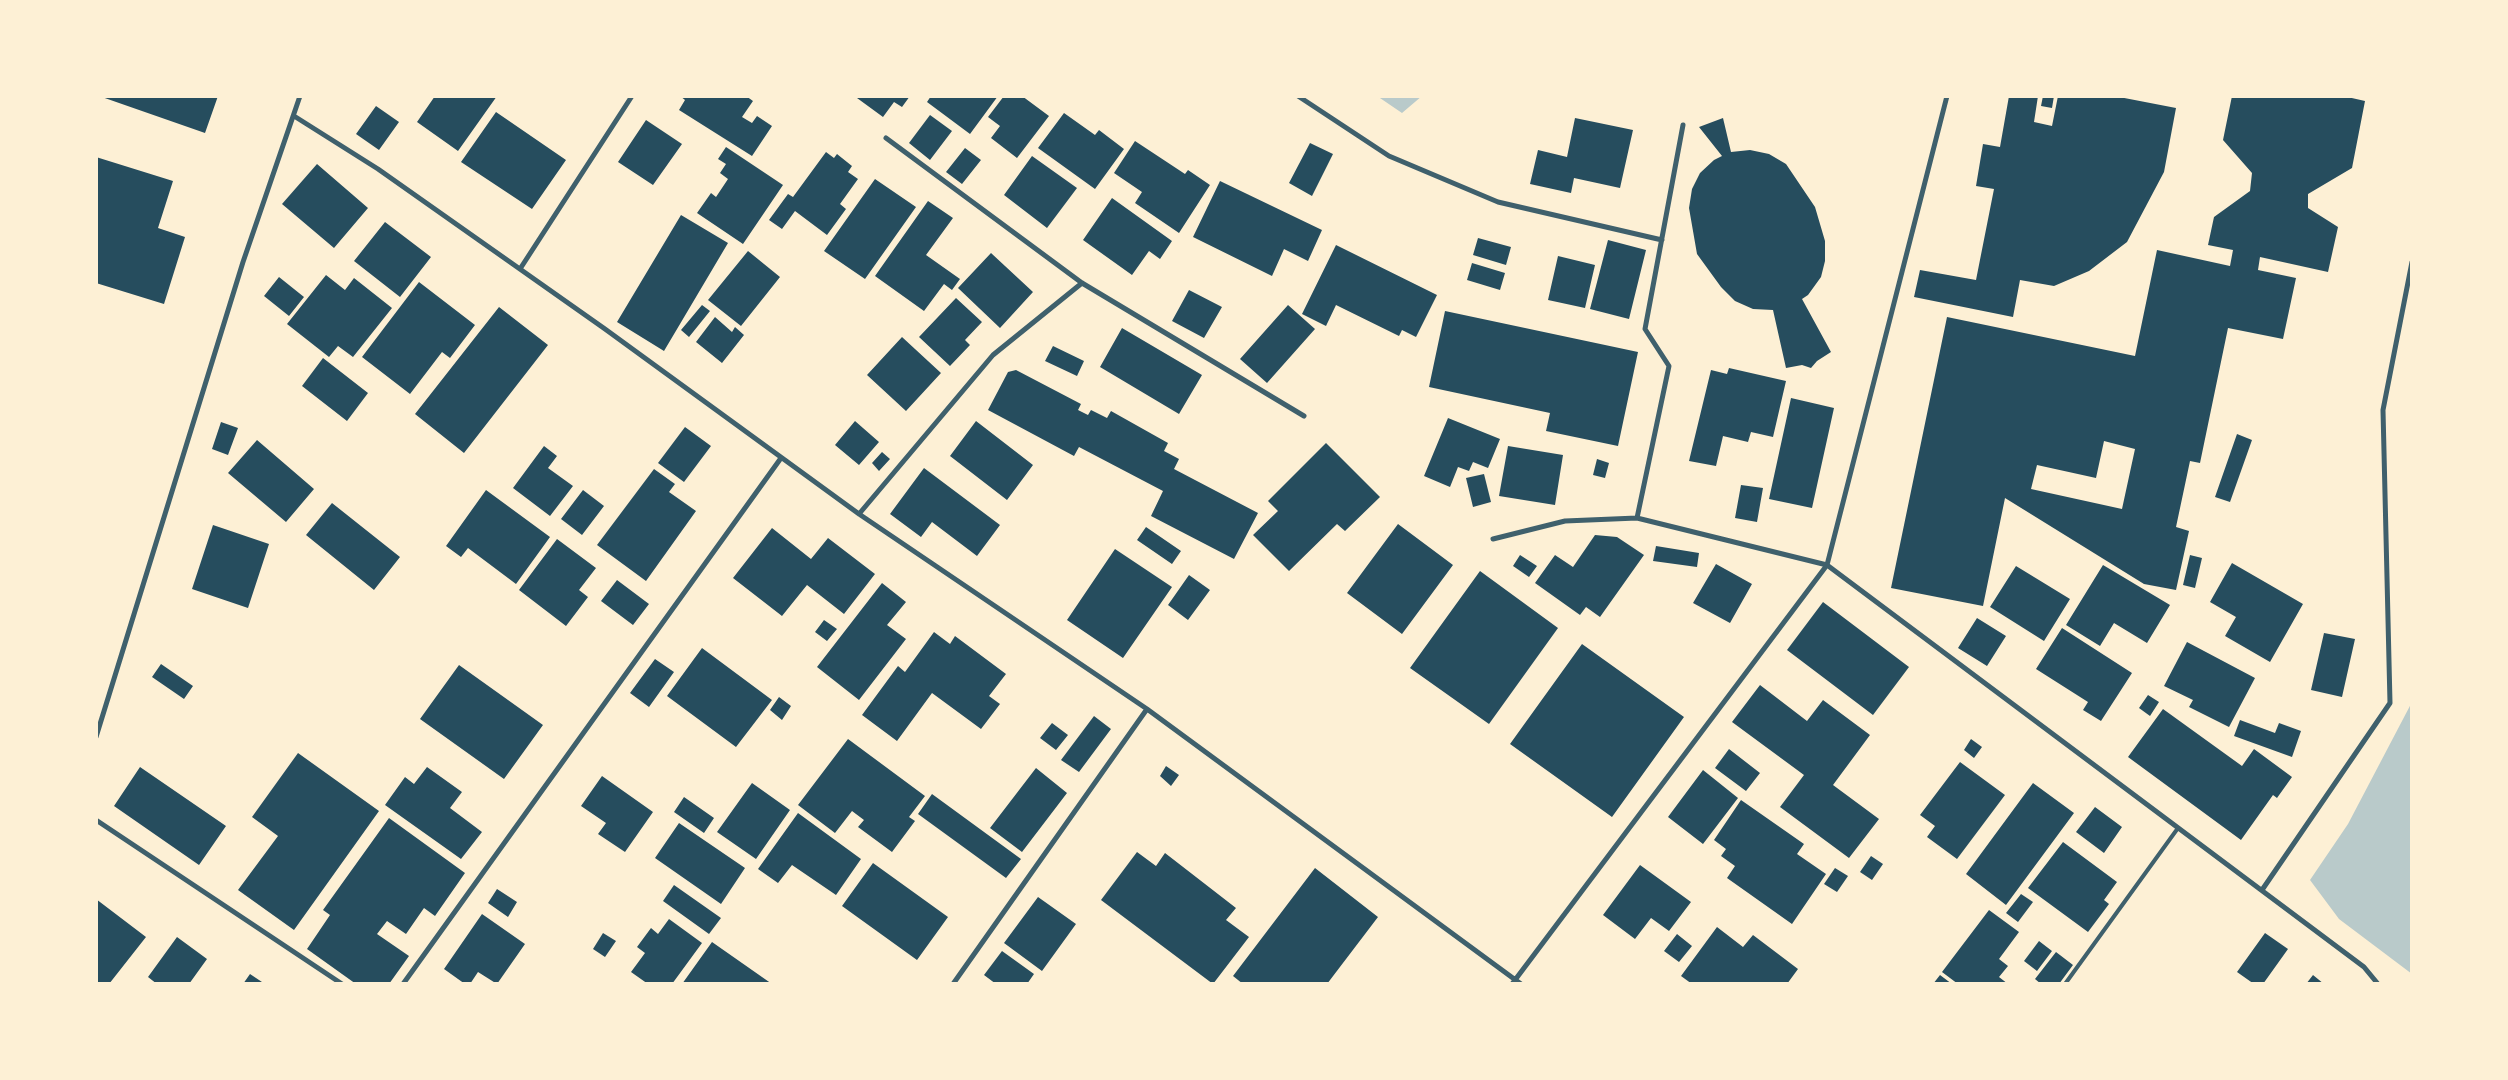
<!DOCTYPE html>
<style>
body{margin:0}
#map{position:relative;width:2508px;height:1080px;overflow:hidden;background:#fdf0d5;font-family:Rubik,sans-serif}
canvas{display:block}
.frame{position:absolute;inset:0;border:98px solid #fdf0d5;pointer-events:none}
</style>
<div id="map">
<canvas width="2508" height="1080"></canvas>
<div class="frame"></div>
</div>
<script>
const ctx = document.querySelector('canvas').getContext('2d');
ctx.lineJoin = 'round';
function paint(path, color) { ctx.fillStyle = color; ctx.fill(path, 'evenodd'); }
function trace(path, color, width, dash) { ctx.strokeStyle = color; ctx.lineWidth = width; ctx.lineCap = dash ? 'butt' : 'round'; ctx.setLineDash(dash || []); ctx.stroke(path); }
paint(new Path2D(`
 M 1377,96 L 1422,96 L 1402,113 Z
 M 2412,702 L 2412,974 L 2339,919 L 2310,880 L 2348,824 Z`), '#b9caca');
paint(new Path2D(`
 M 99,96 L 218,96 L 205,133 Z
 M 435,96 L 497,96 L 458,151 L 417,122 Z
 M 680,96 L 746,96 L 753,101 L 742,117 L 752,123 L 757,116 L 772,126 L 752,156 L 679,110 L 685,100 Z
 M 858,96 L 910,96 L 902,107 L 894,102 L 883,117 L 857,98 Z
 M 931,96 L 998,96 L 970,134 L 927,102 Z
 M 1004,96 L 1022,96 L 1049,116 L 1017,158 L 991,138 L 1000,126 L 988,117 Z
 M 2009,96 L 2038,96 L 2034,122 L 2052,126 L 2058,96 L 2114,96 L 2176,108 L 2164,172 L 2127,242 L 2089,271 L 2054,286 L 2020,280 L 2013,317 L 1914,297 L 1920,270 L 1976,280 L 1994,189 L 1976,186 L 1983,144 L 2000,147 Z
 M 2043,96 L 2054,96 L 2052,108 L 2041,106 Z
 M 2232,96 L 2343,96 L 2365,101 L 2352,168 L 2308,194 L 2308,208 L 2338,227 L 2328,272 L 2260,257 L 2258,270 L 2296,278 L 2283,339 L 2228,328 L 2200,463 L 2190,461 L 2176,527 L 2189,531 L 2176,590 L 2144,584 L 2005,498 L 1983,606 L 1891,588 L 1947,317 L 2135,356 L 2157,250 L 2230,266 L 2233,250 L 2208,245 L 2214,217 L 2250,191 L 2252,173 L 2223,140 ZM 2104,441 L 2135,449 L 2122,509 L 2031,489 L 2037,465 L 2096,478 Z
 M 376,106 L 399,122 L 379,150 L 356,134 Z
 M 496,112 L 566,160 L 532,209 L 461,162 Z
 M 1064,113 L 1095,135 L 1099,130 L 1124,149 L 1095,189 L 1038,148 Z
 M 930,115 L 952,131 L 930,160 L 909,143 Z
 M 1575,118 L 1633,130 L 1620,188 L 1574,178 L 1571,193 L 1530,184 L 1538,150 L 1567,157 Z
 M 1723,118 L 1731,152 L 1750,150 L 1769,154 L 1786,164 L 1815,207 L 1825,241 L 1825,261 L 1821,277 L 1808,295 L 1802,299 L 1831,352 L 1817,361 L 1811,368 L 1802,365 L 1786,368 L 1773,310 L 1753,309 L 1735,301 L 1721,287 L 1697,254 L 1689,208 L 1692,189 L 1700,173 L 1714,160 L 1722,156 L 1699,127 Z
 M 646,120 L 682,144 L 653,185 L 618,162 Z
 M 1135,141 L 1185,174 L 1188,170 L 1210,185 L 1179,233 L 1135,203 L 1142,192 L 1114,173 Z
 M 1310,143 L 1333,154 L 1312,196 L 1289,183 Z
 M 726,147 L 783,185 L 743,244 L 697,213 L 711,193 L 716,197 L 728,179 L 720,173 L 726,164 L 718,159 Z
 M 965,148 L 981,160 L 962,184 L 946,172 Z
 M 826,152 L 834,158 L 837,154 L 852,166 L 848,172 L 858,179 L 840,204 L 846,209 L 827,235 L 795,211 L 782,229 L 769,220 L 788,194 L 793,197 Z
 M 1032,156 L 1077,188 L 1047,228 L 1004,195 Z
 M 96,157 L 173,181 L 158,228 L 185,237 L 164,304 L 96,283 Z
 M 317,164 L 368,208 L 334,248 L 282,204 Z
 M 875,179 L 916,207 L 865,279 L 824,251 Z
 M 1220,181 L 1322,230 L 1308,261 L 1284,249 L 1272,276 L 1193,237 Z
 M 1112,198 L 1172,241 L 1160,259 L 1149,251 L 1132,275 L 1083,240 Z
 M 928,201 L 953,218 L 926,255 L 960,279 L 952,290 L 944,284 L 924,311 L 875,276 Z
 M 681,215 L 728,243 L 664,351 L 617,322 Z
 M 385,222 L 431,257 L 400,297 L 354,261 Z
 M 1478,238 L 1511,247 L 1506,265 L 1473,255 Z
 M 1608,240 L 1646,250 L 1629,319 L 1590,309 Z
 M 1336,245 L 1437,295 L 1416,337 L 1402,330 L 1399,336 L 1336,305 L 1326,326 L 1302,314 Z
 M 748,251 L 780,277 L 741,326 L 708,300 Z
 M 991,253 L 1033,292 L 1000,328 L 958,288 Z
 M 1558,256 L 1595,265 L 1585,308 L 1548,300 Z
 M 1472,263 L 1505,273 L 1500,290 L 1467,280 Z
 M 326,275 L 345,290 L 354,278 L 392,308 L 353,357 L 338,346 L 329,357 L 287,324 Z
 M 279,277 L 304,297 L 289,316 L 264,296 Z
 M 419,282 L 475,325 L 450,358 L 442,352 L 410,394 L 362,357 Z
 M 1189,290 L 1222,307 L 1204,338 L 1172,321 Z
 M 956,298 L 982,322 L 965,340 L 970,345 L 950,366 L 919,337 Z
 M 702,305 L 710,311 L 689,337 L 681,330 Z
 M 1288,305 L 1315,329 L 1267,383 L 1240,359 Z
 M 499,307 L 548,345 L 464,453 L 415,414 Z
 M 1445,311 L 1638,352 L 1618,446 L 1546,431 L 1550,413 L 1429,387 Z
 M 715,317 L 732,332 L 735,327 L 744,335 L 722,363 L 696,342 Z
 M 1122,328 L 1202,375 L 1179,414 L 1100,367 Z
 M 902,337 L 941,373 L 906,411 L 867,375 Z
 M 1053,346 L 1084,361 L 1077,376 L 1045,361 Z
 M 323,358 L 368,393 L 347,421 L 302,386 Z
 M 1729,368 L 1786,381 L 1773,437 L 1751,432 L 1748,442 L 1723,436 L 1716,466 L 1689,461 L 1711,370 L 1727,374 Z
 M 1016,370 L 1081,404 L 1078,410 L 1088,415 L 1091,410 L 1107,418 L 1111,411 L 1168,443 L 1164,451 L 1179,459 L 1174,469 L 1258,513 L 1234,559 L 1151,516 L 1163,491 L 1079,447 L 1074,456 L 988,410 L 1008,372 Z
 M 1791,398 L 1834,408 L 1812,508 L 1769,499 Z
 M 1448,418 L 1500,439 L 1488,468 L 1473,462 L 1469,471 L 1458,467 L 1450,487 L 1424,476 Z
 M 855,421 L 879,442 L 859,465 L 835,445 Z
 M 976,421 L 1033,465 L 1007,500 L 950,456 Z
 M 221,422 L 238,428 L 228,455 L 212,449 Z
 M 685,427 L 711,446 L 684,482 L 658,463 Z
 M 2237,434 L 2252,440 L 2230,502 L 2215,497 Z
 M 257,440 L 314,489 L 286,522 L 228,473 Z
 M 1326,443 L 1380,497 L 1345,531 L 1337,524 L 1289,571 L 1253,535 L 1278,511 L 1268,501 Z
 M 544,446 L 557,456 L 548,468 L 573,486 L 550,516 L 513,488 Z
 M 1508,446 L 1563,455 L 1555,505 L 1499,496 Z
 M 882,452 L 890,459 L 879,471 L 872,463 Z
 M 1597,459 L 1609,463 L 1605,478 L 1593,475 Z
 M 924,468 L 1000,525 L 977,556 L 932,522 L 921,537 L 890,514 Z
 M 654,469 L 675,484 L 669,492 L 696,511 L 646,581 L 597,545 Z
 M 1484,474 L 1491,502 L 1473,507 L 1466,478 Z
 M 1741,485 L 1763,488 L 1757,522 L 1735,518 Z
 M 486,490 L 550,537 L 516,584 L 468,548 L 461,557 L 446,546 Z
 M 583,490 L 604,506 L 582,535 L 561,519 Z
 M 332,503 L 400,557 L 374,590 L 306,535 Z
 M 1398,524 L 1453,565 L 1402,634 L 1347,593 Z
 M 213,525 L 269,544 L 248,608 L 192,589 Z
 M 1146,527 L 1181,551 L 1172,564 L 1137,540 Z
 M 772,528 L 811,559 L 828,538 L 875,574 L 844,614 L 807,585 L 782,616 L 733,578 Z
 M 1595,535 L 1617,537 L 1644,555 L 1600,617 L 1586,607 L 1580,615 L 1535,583 L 1555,555 L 1573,567 Z
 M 557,539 L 596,568 L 579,590 L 588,597 L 566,626 L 519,590 Z
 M 1656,546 L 1699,553 L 1697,567 L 1653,561 Z
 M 1115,549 L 1172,587 L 1123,658 L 1067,620 Z
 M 1520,555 L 1537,566 L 1529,577 L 1513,566 Z
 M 2190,555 L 2202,558 L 2195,588 L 2183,585 Z
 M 2232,563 L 2303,604 L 2270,662 L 2225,636 L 2236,617 L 2210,602 Z
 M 1716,564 L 1752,584 L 1730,623 L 1693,603 Z
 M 2103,565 L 2170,605 L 2147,643 L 2114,623 L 2100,646 L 2066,625 Z
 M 2016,566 L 2070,599 L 2044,641 L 1990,607 Z
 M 1480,571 L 1558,628 L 1489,724 L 1410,668 Z
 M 1189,575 L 1210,590 L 1188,620 L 1168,605 Z
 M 617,580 L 649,604 L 633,625 L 601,601 Z
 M 882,583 L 906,602 L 887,625 L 906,639 L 859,700 L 817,667 Z
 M 1823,602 L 1909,667 L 1873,715 L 1787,650 Z
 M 1977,618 L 2006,636 L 1987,666 L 1958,648 Z
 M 824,620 L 837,629 L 827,641 L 815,632 Z
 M 2062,628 L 2132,673 L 2101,721 L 2083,710 L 2088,702 L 2036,669 Z
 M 934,632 L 950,644 L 955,636 L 1006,674 L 989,696 L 1000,704 L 981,729 L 932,693 L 897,741 L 862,715 L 898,666 L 905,672 Z
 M 2324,633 L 2355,639 L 2342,697 L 2311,690 Z
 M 2187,642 L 2255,678 L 2229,727 L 2189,707 L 2193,700 L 2164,686 Z
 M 1582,644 L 1684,717 L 1612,817 L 1510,744 Z
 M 702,648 L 772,700 L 736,747 L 667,696 Z
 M 655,659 L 674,672 L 649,707 L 630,693 Z
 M 161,664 L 193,686 L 184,699 L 152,677 Z
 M 459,665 L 543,725 L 504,779 L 420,719 Z
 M 1760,685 L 1807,721 L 1823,700 L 1870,735 L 1833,785 L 1879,819 L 1849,858 L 1780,807 L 1804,775 L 1732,722 Z
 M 2148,695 L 2159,702 L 2150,716 L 2139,708 Z
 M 779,697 L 791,706 L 782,720 L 770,710 Z
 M 2163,709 L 2242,766 L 2254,749 L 2292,777 L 2277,798 L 2273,795 L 2241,840 L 2128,757 Z
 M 1094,716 L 1111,729 L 1079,772 L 1061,760 Z
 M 2240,720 L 2275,733 L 2279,723 L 2301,731 L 2292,757 L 2234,736 Z
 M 1052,723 L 1068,735 L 1056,750 L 1040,738 Z
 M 848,739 L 925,796 L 909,817 L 915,821 L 892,852 L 858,827 L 864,820 L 852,811 L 835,833 L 798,805 Z
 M 1971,739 L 1982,747 L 1974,758 L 1964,750 Z
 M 1729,749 L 1760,773 L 1746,791 L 1715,768 Z
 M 298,753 L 379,811 L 294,930 L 238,890 L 278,836 L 252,817 Z
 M 1960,762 L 2005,795 L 1957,859 L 1927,837 L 1935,826 L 1920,815 Z
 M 1166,766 L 1179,775 L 1171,786 L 1160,776 Z
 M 140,767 L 226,826 L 199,865 L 114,806 Z
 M 427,767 L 462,792 L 450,808 L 482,832 L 461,859 L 385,805 L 405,777 L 414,784 Z
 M 1036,768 L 1067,793 L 1022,852 L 990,828 Z
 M 1703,770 L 1738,798 L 1703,844 L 1668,817 Z
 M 602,776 L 653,812 L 625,852 L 598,834 L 606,823 L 581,806 Z
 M 752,783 L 790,810 L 756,859 L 717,832 Z
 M 2033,783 L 2074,813 L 2006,905 L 1966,874 Z
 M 932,794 L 1021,859 L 1006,878 L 918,814 Z
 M 684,797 L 714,818 L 704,833 L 674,812 Z
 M 1741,800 L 1804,844 L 1797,854 L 1826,874 L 1792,924 L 1727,878 L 1735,866 L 1721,856 L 1726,849 L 1714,840 Z
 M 2095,807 L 2122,827 L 2104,853 L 2076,832 Z
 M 798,813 L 861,859 L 836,895 L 792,865 L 778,883 L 758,869 Z
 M 389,818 L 465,873 L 435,916 L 424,908 L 406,934 L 387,921 L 377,934 L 409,956 L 389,984 L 356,984 L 307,949 L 330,915 L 323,910 Z
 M 679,823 L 745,868 L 721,904 L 655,858 Z
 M 2063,842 L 2117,882 L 2104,900 L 2109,904 L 2088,932 L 2028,888 Z
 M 1137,852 L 1156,866 L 1165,853 L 1236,908 L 1226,920 L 1249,937 L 1213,984 L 1101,900 Z
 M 1871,856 L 1883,864 L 1872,880 L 1860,872 Z
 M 873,863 L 948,917 L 917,960 L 842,906 Z
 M 1640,865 L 1691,902 L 1669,931 L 1651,918 L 1635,939 L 1603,915 Z
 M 1315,868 L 1378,917 L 1327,984 L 1243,984 L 1233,976 Z
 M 1835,868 L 1848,876 L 1837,892 L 1824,884 Z
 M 674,885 L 721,918 L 709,934 L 663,901 Z
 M 497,889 L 517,902 L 508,917 L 488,903 Z
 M 2021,894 L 2033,902 L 2018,922 L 2006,913 Z
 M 1038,897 L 1076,924 L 1042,971 L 1004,943 Z
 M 96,899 L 146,937 L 109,984 L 96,984 Z
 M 1989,910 L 2019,932 L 1999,959 L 2008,966 L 1999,977 L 2008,984 L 1958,984 L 1942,972 Z
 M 482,914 L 525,944 L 497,984 L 478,972 L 470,984 L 465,984 L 444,969 Z
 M 669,919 L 702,943 L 672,984 L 648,984 L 631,972 L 645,953 L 637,947 L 651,928 L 658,934 Z
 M 1717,927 L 1743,947 L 1753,935 L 1798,969 L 1787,984 L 1692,984 L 1681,976 Z
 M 603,933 L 616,941 L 605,957 L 593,949 Z
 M 2265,933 L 2288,949 L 2263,984 L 2254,984 L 2237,972 Z
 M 1677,934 L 1692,946 L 1679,962 L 1664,951 Z
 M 177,937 L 207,959 L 189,984 L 157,984 L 148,977 Z
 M 2039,941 L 2052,951 L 2037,971 L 2024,961 Z
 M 712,942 L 772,984 L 682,984 Z
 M 1002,951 L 1034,974 L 1027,984 L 996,984 L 984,975 Z
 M 2056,952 L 2073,965 L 2059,984 L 2041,984 L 2035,979 Z
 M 250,974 L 265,984 L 243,984 Z
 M 1940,975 L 1952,984 L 1933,984 Z
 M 2313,975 L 2324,984 L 2306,984 Z`), '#264d5e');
trace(new Path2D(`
 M 2065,984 L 2178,828`), '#3f606c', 4);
trace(new Path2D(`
 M 1298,96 L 1389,156 L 1498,202 L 1662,240
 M 294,116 L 378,169 L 605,329 L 859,514 L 1147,709 L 1521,984
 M 886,138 L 1082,283 L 1304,416
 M 520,269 L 632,96
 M 859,514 L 993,355 L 1082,283
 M 1637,518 L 1669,366 L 1645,329 L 1683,125
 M 1493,539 L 1565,521 L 1637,518 L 1827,565 L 2364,967 L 2378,984
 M 96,737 L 243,262 L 300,96
 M 96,820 L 342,984
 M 2262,890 L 2390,703 L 2383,410 L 2412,262
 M 403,984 L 781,458
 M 953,984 L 1147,709
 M 1512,984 L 1827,565 L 1947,96`), '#3f606c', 5);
</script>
